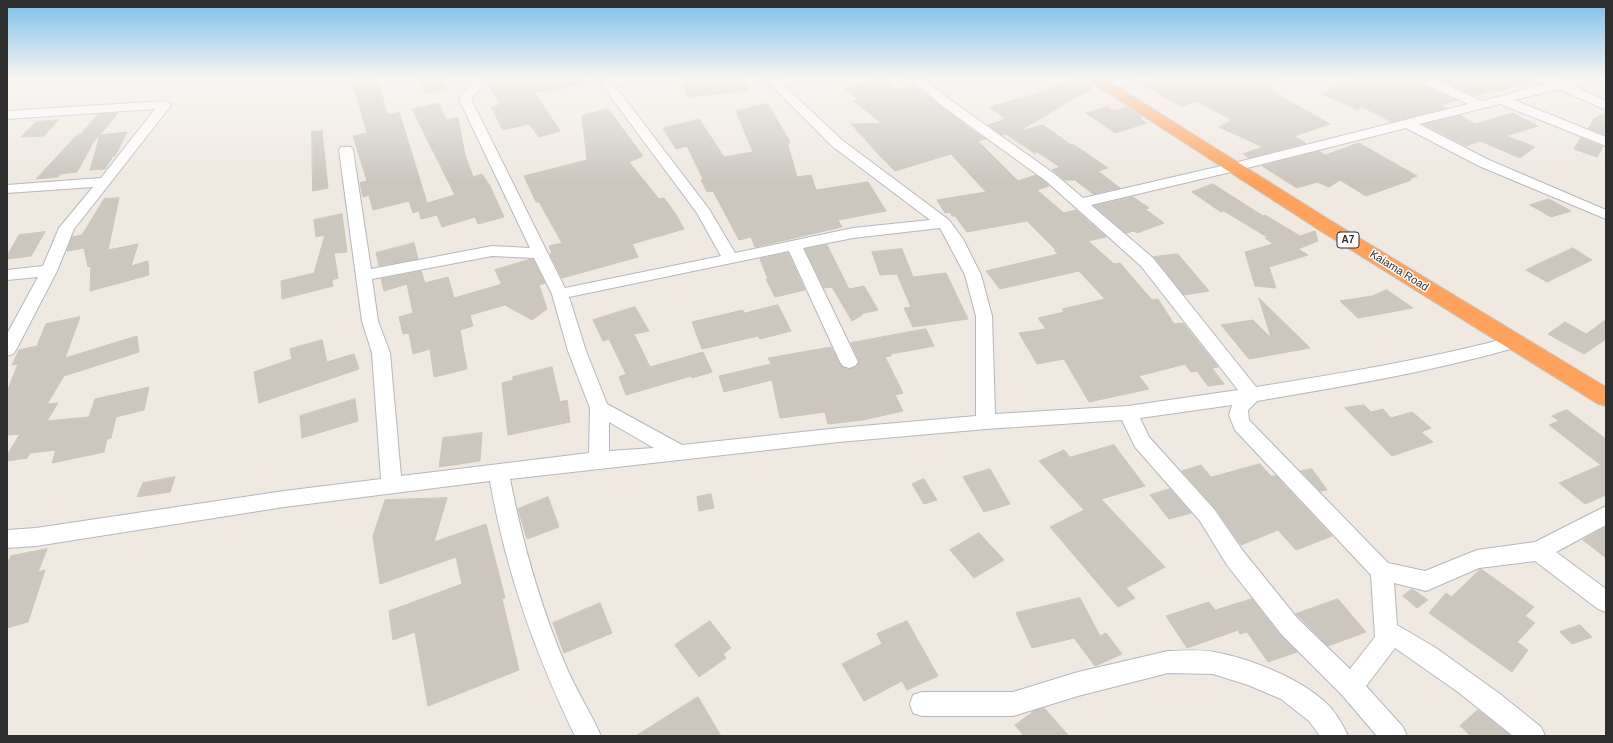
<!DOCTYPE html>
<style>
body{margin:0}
#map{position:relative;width:1613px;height:743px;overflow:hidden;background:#efe9e1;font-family:Arial,sans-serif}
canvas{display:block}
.frame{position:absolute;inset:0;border:8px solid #2e2e2e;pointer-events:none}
</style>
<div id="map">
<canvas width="1613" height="743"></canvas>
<div class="frame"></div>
</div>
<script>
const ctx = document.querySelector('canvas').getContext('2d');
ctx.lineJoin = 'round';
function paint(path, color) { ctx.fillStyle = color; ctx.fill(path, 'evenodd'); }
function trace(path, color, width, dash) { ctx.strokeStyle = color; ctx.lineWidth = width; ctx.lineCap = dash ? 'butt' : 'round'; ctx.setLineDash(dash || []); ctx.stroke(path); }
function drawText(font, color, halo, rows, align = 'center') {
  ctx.font = font + ' Arial,sans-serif'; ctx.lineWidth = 3; ctx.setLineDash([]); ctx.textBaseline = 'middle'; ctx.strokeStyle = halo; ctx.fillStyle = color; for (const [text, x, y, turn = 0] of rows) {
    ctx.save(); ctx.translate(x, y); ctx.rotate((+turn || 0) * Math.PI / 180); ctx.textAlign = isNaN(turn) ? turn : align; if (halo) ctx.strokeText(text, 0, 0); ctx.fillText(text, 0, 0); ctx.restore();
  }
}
const building = new Path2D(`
 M 351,77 L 376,77 L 388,115 L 399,112 L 427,203 L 455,195 L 412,109 L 439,103 L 446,120 L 458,117 L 465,155 L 473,177 L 482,174 L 490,186 L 504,217 L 478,224 L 475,217 L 442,227 L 437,215 L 421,219 L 419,211 L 413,213 L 409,201 L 373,210 L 369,195 L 363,197 L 360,183 L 367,181 L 353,136 L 367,133 Z
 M 418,77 L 441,77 L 447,89 L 426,93 Z
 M 498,77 L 585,77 L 585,83 L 535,93 L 560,131 L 539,137 L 529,124 L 503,130 L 491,107 L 500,105 L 488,85 Z
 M 680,77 L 740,77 L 750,91 L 688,97 Z
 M 1161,77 L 1276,77 L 1270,90 L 1330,124 L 1294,136 L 1306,143 L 1249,158 L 1243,154 L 1263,147 L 1219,127 L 1232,120 L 1196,101 L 1182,107 L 1142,84 Z
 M 1357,77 L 1414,77 L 1416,81 L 1457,100 L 1441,105 L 1447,108 L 1392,122 L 1362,107 L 1358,110 L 1322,94 Z
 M 1433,77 L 1535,77 L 1536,80 L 1493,93 L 1490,91 L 1474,96 Z
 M 880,78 L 897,90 L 913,85 L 926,94 L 972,130 L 986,139 L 978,141 L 1018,181 L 1036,175 L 1045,182 L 1049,186 L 1037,190 L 1064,213 L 1076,210 L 1106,237 L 1088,241 L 1114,264 L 1120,263 L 1152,300 L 1158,299 L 1174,324 L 1183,323 L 1218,367 L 1212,368 L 1224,384 L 1208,386 L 1197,371 L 1191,372 L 1185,364 L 1139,376 L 1149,389 L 1089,402 L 1064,359 L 1037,364 L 1019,333 L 1046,329 L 1038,318 L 1064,312 L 1062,309 L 1105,299 L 1079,271 L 1000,289 L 986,271 L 1058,254 L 1054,250 L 1056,250 L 1027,221 L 967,232 L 955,216 L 952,216 L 950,212 L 945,213 L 937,200 L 986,192 L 951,154 L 895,171 L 881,157 L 851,124 L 882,123 L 853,101 L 858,99 L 845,89 Z
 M 1078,78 L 1094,87 L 1024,128 L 1025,130 L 1043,125 L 1071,145 L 1073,144 L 1108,168 L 1098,171 L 1120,188 L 1093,194 L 1075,180 L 1065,180 L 1052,170 L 1060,167 L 1034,150 L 1036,154 L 1006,134 L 1002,135 L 988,125 L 1006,119 L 989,107 L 1032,95 Z
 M 768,104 L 790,142 L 788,145 L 797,177 L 811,175 L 816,190 L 868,182 L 886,211 L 838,220 L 842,227 L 755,247 L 751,237 L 739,240 L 713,191 L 707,192 L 701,180 L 703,179 L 687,146 L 676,149 L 663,128 L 699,119 L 724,157 L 753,152 L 736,111 Z
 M 1108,107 L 1114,111 L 1127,107 L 1142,117 L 1139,118 L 1147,123 L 1115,133 L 1086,113 Z
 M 608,109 L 643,156 L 629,162 L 659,199 L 664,198 L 675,213 L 684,229 L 632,244 L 638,257 L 562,278 L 550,254 L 552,253 L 549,246 L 562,243 L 539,202 L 536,202 L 524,176 L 587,160 L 582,116 Z
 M 118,113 L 100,135 L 127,132 L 115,156 L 113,156 L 105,169 L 90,170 L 100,135 L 94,141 L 77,172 L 60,174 L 58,177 L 36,179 L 78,134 L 81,134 L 98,114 Z
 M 1513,113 L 1538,126 L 1506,136 L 1535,147 L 1520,158 L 1480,141 L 1466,146 L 1423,124 L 1460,115 L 1475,124 Z
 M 1606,113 L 1606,135 L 1588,128 L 1594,119 Z
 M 58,120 L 44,136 L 21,137 L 36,122 Z
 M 312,131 L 322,131 L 328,188 L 313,191 Z
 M 1581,138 L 1603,147 L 1597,157 L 1574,149 Z
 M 1359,143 L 1417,176 L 1409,179 L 1411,180 L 1366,196 L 1340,180 L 1329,187 L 1317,182 L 1297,188 L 1262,166 L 1319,151 L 1325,155 Z
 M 1213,184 L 1263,216 L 1265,215 L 1300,236 L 1315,231 L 1318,241 L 1298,249 L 1308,255 L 1269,267 L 1276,288 L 1255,286 L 1245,252 L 1273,244 L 1265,238 L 1267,237 L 1224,211 L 1221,212 L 1192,192 Z
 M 1133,197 L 1149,208 L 1145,209 L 1164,223 L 1137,233 L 1134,231 L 1126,233 L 1094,206 Z
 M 119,198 L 108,250 L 138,244 L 131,266 L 148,261 L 149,275 L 90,291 L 91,266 L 88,267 L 84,248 L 67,251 L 72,237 L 82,235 L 104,199 Z
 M 1549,199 L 1571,211 L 1551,217 L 1530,205 Z
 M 342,214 L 347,252 L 334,253 L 338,278 L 332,280 L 333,286 L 282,299 L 281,281 L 314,273 L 325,235 L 316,237 L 314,220 Z
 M 45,232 L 31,256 L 7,259 L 7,256 L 19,235 Z
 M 414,243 L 418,259 L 379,266 L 376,253 Z
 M 827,245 L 849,289 L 864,286 L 878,310 L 861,314 L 862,315 L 852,321 L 832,287 L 824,288 L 805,249 Z
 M 1573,248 L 1592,260 L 1547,282 L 1526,270 Z
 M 902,249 L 913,277 L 946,273 L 968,319 L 913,327 L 904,308 L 911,307 L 897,274 L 880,275 L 872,252 Z
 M 788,253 L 805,290 L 775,297 L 766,279 L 768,279 L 760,259 Z
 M 1178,254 L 1209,291 L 1184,295 L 1154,257 Z
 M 531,259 L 533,259 L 545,283 L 539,285 L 547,309 L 532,320 L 505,305 L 470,315 L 473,326 L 460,330 L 467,369 L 434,377 L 430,349 L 413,354 L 409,333 L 403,334 L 399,317 L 413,313 L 407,284 L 384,291 L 381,279 L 421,271 L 425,283 L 448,277 L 454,298 L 499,285 L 501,283 L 495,270 Z
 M 1387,290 L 1413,308 L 1358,318 L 1340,301 L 1372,296 Z
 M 1259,298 L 1310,348 L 1249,359 L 1221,325 L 1253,320 L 1271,338 Z
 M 778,305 L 791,331 L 760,339 L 758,336 L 702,349 L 692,322 L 743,310 L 744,313 Z
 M 635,307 L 649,331 L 634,334 L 650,367 L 703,352 L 712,372 L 692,378 L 691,376 L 626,395 L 619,377 L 626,374 L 609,339 L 603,341 L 593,320 Z
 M 80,317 L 65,358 L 137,336 L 139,352 L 64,376 L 47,404 L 58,403 L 47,421 L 89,417 L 95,399 L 149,387 L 144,410 L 116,417 L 111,438 L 107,439 L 104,452 L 52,463 L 56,450 L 30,453 L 27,458 L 7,461 L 7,455 L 20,434 L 7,435 L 7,392 L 18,364 L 12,365 L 19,350 L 37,346 L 46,324 Z
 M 1606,320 L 1606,339 L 1584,354 L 1548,334 L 1565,322 L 1586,334 Z
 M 926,329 L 934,346 L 891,354 L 891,356 L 885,357 L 903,393 L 895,395 L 903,411 L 863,420 L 828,424 L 825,412 L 780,418 L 772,380 L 724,392 L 719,376 L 771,364 L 768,358 L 831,347 L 842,367 L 849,369 L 856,367 L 859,361 L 851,343 Z
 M 322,340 L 327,362 L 354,354 L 359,369 L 259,403 L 254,372 L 292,359 L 290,349 Z
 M 552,367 L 560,402 L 567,400 L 570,422 L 508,435 L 502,383 L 513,380 L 513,377 Z
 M 355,399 L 358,421 L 302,438 L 300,416 Z
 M 1364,405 L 1371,412 L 1383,409 L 1391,418 L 1412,412 L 1431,428 L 1421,432 L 1433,442 L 1392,456 L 1345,408 Z
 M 1567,410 L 1606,439 L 1606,495 L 1585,504 L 1559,483 L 1601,465 L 1549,425 L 1559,421 L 1552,416 Z
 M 482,433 L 480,461 L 439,467 L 443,438 Z
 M 1114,445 L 1145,486 L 1101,499 L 1165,567 L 1126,588 L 1135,598 L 1118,607 L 1050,527 L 1084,510 L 1039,461 L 1064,450 L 1070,457 Z
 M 1260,464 L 1271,476 L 1276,476 L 1332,536 L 1296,550 L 1278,530 L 1241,545 L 1215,508 L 1182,471 L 1201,465 L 1211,477 Z
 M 990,469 L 1010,504 L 984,512 L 963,477 Z
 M 1312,469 L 1327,490 L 1320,491 L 1301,471 Z
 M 175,477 L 170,492 L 137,497 L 143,483 Z
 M 924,479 L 937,500 L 924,504 L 912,484 Z
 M 1170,489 L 1191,513 L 1169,519 L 1150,495 Z
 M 711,494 L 714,508 L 699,511 L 697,497 Z
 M 548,497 L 559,527 L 527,539 L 518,509 Z
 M 447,498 L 434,542 L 486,524 L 505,598 L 502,599 L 519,670 L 428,706 L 415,632 L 393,640 L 389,611 L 462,584 L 456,557 L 380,584 L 373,536 L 385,500 Z
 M 1606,527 L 1606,558 L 1583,540 Z
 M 979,533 L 1004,560 L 974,578 L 950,550 Z
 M 47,549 L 38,572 L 45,570 L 28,622 L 7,628 L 7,564 L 11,556 Z
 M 1481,569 L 1534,607 L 1525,616 L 1535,623 L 1517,642 L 1528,650 L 1512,672 L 1429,613 L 1446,593 L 1451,597 Z
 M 1412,589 L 1428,600 L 1417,608 L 1403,596 Z
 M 1080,598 L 1100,636 L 1106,633 L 1122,654 L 1095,666 L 1074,638 L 1032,648 L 1016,613 Z
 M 1252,599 L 1281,636 L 1297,652 L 1268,662 L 1247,632 L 1240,634 L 1238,630 L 1187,648 L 1166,616 L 1209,602 L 1215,610 Z
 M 1338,599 L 1366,632 L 1328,646 L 1296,614 Z
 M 600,603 L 612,633 L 564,653 L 553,623 Z
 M 710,621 L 731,648 L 723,654 L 726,658 L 699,677 L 675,645 Z
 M 907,621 L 938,676 L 907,690 L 902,681 L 864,701 L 842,664 L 882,644 L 877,634 Z
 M 1580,625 L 1592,637 L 1572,644 L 1560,632 Z
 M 698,697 L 721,736 L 636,736 Z
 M 1044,708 L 1069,736 L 1024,736 L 1015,725 L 1034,711 Z
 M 1478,710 L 1511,736 L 1471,736 L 1460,726 Z`);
paint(building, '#cbc7bf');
trace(building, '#cbc5ba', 1);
const minor = new Path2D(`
 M 484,77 L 497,77 L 475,94 L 471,99 L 565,288 L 721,256 L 697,213 L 596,77 L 608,77 L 709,209 L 735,253 L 853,228 L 930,220 L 832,146 L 763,77 L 775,77 L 842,140 L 949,220 L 963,239 L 981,275 L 992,316 L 995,414 L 1128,406 L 1238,390 L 1141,266 L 1046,181 L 941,105 L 909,77 L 922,77 L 949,99 L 1056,175 L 1083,198 L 1234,163 L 1468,104 L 1417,80 L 1415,77 L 1430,77 L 1482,101 C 1518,92 1558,77 1597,77 L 1595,80 L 1572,85 L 1606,101 L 1606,110 L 1559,89 L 1514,100 L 1606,137 L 1606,146 L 1500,104 L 1419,124 L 1489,160 L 1606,210 L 1606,219 L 1479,166 L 1406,128 L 1235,171 L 1091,205 L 1153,258 L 1256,387 C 1343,373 1430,359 1515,336 L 1521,338 L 1524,342 L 1521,346 C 1435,371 1346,386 1257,401 L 1248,410 L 1249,420 L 1388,563 L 1425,571 L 1477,550 L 1535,542 L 1606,506 L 1606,525 L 1556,552 L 1606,589 L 1606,612 L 1598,609 L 1535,561 L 1479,568 L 1426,591 L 1394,583 L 1397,625 L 1436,648 L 1500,694 L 1541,727 L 1545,736 L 1513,736 L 1458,692 L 1395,648 L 1366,686 L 1403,727 L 1407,736 L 1377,736 L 1342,695 L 1282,635 L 1227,565 L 1200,521 L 1135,447 L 1122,420 L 986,429 L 839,442 L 510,479 C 523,545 541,609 568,671 C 578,693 591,713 601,736 L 575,736 C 535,653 506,572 490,481 L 284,507 L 36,546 L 7,548 L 7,530 L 36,528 L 284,491 L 381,479 L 372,353 L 362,321 L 339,150 L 341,147 L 351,147 L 353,150 L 371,269 L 492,246 L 530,248 L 459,99 L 467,88 ZM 940,228 L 965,275 L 976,316 L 976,416 L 839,428 L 682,445 L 607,404 L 586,351 L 569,297 L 789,251 L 840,362 L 843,366 L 849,368 L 855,366 L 858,362 L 803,248 L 853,238 ZM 492,256 L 534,258 L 552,294 L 568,351 L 590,408 L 589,453 L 401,476 L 390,353 L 378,321 L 372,279 ZM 1232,405 L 1229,415 L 1235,430 L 1371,575 L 1375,637 L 1350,669 L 1298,619 L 1243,551 L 1214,509 L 1149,437 L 1140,418 ZM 609,422 L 654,448 L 609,451 Z
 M 1121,77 L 1136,77 L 1134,80 L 1108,90 L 1102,86 L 1104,83 Z
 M 165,101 L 171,105 L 169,108 L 74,229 L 57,271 L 16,350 L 13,354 L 7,356 L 7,334 L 38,277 L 7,280 L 7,270 L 43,266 L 59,228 L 93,187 L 7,193 L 7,185 L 101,178 L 155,109 L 7,119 L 7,111 Z
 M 1168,651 C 1183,651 1199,649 1214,652 C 1249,658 1300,678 1326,703 C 1335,711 1343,725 1348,736 L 1320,736 L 1309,721 L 1281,699 L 1248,685 L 1213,674 L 1168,673 L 1078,696 L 1013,716 L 922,716 L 913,713 L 910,704 L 913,695 L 922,692 L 1013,692 L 1078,672 Z`);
const highway = new Path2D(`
 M 1086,77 L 1102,77 L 1333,222 L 1606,387 L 1606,406 L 1598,404 L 1319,230 L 1088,80 Z`);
trace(minor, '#b4b7c1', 2);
trace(highway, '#c9c9c9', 2);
paint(minor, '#fff');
paint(highway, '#ffa35c');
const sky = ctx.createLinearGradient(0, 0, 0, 181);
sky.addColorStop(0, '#7abfeb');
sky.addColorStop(0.43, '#f8f5f2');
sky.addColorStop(1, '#f8f5f200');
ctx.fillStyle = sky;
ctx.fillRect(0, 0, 1613, 181);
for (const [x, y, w] of [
 [1348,240,22]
]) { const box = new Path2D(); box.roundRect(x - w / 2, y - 8, w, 16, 3); ctx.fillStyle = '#fff'; ctx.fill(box); trace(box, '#2e2e2e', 1); }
drawText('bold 10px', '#2e2e2e', null, [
 ["A7",1348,240]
]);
drawText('11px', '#2e2e2e', '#fff', [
 ["Kaiama Road",1399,271,32]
]);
</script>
